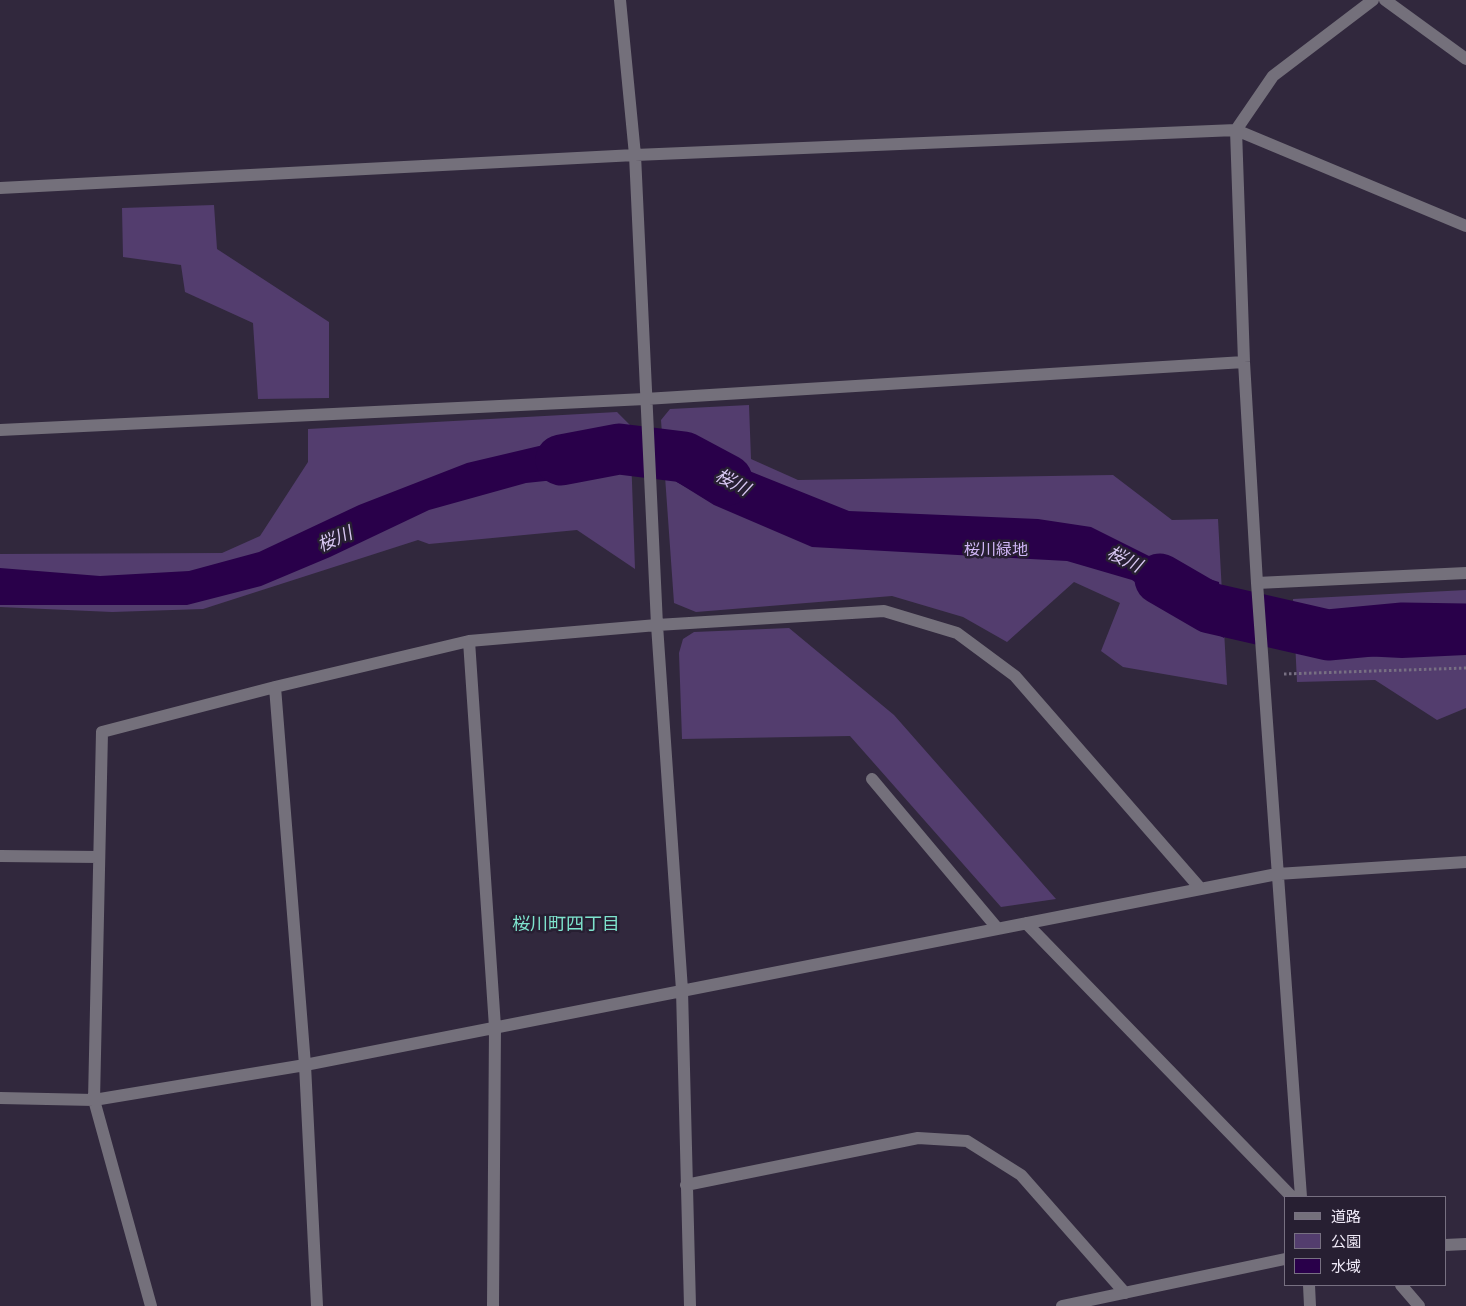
<!DOCTYPE html>
<meta charset="utf-8">
<style>
body{margin:0}
#map{position:relative;width:1466px;height:1306px;overflow:hidden;background:#31283d;font-family:Arial,"Noto Sans JP",sans-serif}
canvas{display:block}
.legend{position:absolute;left:1284px;top:1196px;width:162px;height:90px;box-sizing:border-box;background:#271f32;border:1px solid #777081;margin:0;padding:6px 9px;list-style:none;font-size:15px;color:#f0eaf8}
.legend li{display:flex;align-items:center;gap:10px;height:25px}
.legend b{width:25px;border:1px solid #777081}
</style>
<div id="map">
<canvas width="1466" height="1306"></canvas>
<ul class="legend">
<li><b style="height:6px;background:#74707b"></b>道路</li>
<li><b style="height:14px;background:#533d6e"></b>公園</li>
<li><b style="height:14px;background:#29004a"></b>水域</li>
</ul>
</div>
<script>
const ctx = document.querySelector('canvas').getContext('2d');
ctx.lineJoin = 'round';
function paint(path, color) { ctx.fillStyle = color; ctx.fill(path, 'evenodd'); }
function trace(path, color, width, dash) { ctx.strokeStyle = color; ctx.lineWidth = width; ctx.lineCap = dash ? 'butt' : 'round'; ctx.setLineDash(dash || []); ctx.stroke(path); }
function drawText(font, color, halo, rows, align = 'center') {
  ctx.font = font + ' Arial,"Noto Sans JP",sans-serif'; ctx.lineWidth = 5; ctx.setLineDash([]); ctx.textBaseline = 'middle'; ctx.strokeStyle = halo; ctx.fillStyle = color; for (const [text, x, y, turn = 0] of rows) {
    ctx.save(); ctx.translate(x, y); ctx.rotate((+turn || 0) * Math.PI / 180); ctx.textAlign = isNaN(turn) ? turn : align; if (halo) ctx.strokeText(text, 0, 0); ctx.fillText(text, 0, 0); ctx.restore();
  }
}
paint(new Path2D(`
 M 214,205 L 217,249 L 329,322 L 329,398 L 258,399 L 253,323 L 185,292 L 181,265 L 123,257 L 122,208 Z
 M 749,405 L 751,459 L 798,480 L 1113,475 L 1172,520 L 1218,519 L 1227,685 L 1123,667 L 1101,651 L 1120,603 L 1074,582 L 1007,642 L 963,617 L 892,596 L 696,612 L 674,603 L 661,420 L 670,409 Z
 M 617,412 L 630,425 L 635,569 L 577,530 L 429,544 L 418,540 L 203,609 L 112,612 L 0,607 L 0,554 L 222,553 L 260,536 L 308,462 L 308,429 Z
 M 1466,590 L 1466,708 L 1437,720 L 1375,680 L 1297,682 L 1293,599 Z
 M 789,628 L 894,715 L 1056,899 L 1001,907 L 850,736 L 682,739 L 679,653 L 683,639 L 694,632 Z`), '#533d6e');
paint(new Path2D(`
 M 662,436 L 849,511 L 1038,519 L 1091,527 L 1171,567 L 1219,582 L 1224,638 L 1190,619 L 1132,580 L 1067,561 L 812,547 L 714,505 L 664,474 Z
 M 628,438 L 631,472 L 526,483 L 429,510 L 330,557 L 261,586 L 187,605 L 0,605 L 0,568 L 100,576 L 189,571 L 259,552 L 359,505 L 467,463 L 539,446 Z
 M 1466,611 L 1466,655 L 1402,658 L 1301,653 L 1296,615 L 1400,615 Z`), '#29004a');
trace(new Path2D(`
 M 561,460 L 619,449 L 684,457 L 727,480
 M 1160,579 L 1210,608 L 1328,635 L 1403,628 L 1466,629`), '#29004a', 51);
trace(new Path2D(`
 M 1284,674 L 1466,668`), '#776f82', 3, [2.5, 2.5]);
trace(new Path2D(`
 M 620,0 L 635,155 L 657,625 L 682,990 L 690,1306
 M 1385,0 L 1466,59
 M 0,188 L 635,155 L 1236,130 L 1466,226
 M 0,430 L 645,399 L 1244,362
 M 1257,583 L 1466,573
 M 469,641 L 495,1027 L 493,1306
 M 275,687 L 305,1065 L 317,1306
 M 872,779 L 998,929
 M 0,856 L 99,857
 M 1026,923 L 1292,1197
 M 0,1098 L 94,1100 L 305,1065 L 1277,874 L 1466,862
 M 686,1185 L 918,1138 L 967,1141 L 1021,1175 L 1125,1293
 M 1301,1197 L 1257,583 L 1244,362 L 1236,130 L 1273,76 L 1373,0
 M 1445,1245 L 1466,1244
 M 1309,1285 L 1310,1306
 M 1401,1285 L 1419,1306
 M 151,1306 L 94,1100 L 102,732 L 275,687 L 469,641 L 657,625 L 884,611 L 957,633 L 1015,676 L 1200,888
 M 1062,1306 L 1285,1259`), '#74707b', 12);
drawText('16px', '#d0b6f6', '#271f32', [
 ["桜川緑地",996,551]
]);
drawText('italic 18px', '#d8c7f2', '#271f32', [
 ["桜川",732,483,28],
 ["桜川",335,540,-23],
 ["桜川",1124,560,26]
]);
drawText('18px', '#7ee3cd', '#271f32', [
 ["桜川町四丁目",566,925]
]);
</script>
